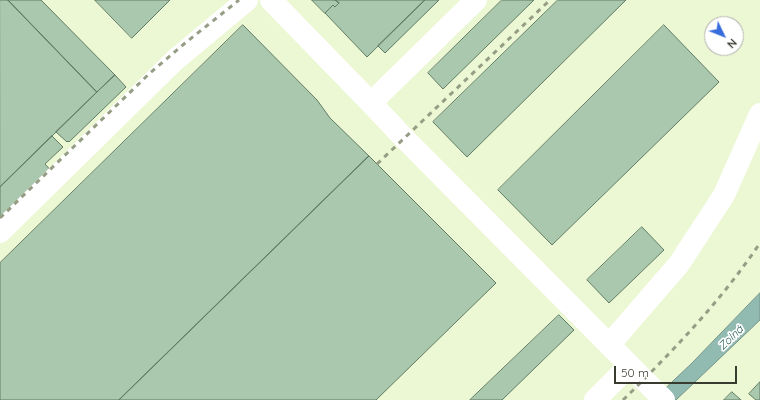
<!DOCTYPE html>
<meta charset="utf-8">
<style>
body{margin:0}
#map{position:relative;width:760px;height:400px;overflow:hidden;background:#ecf7d4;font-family:Quicksand,sans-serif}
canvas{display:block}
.north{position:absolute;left:704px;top:16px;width:40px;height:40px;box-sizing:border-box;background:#fff;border:1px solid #afb1ac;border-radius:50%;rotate:133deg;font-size:11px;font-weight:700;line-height:16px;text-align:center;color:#383c2f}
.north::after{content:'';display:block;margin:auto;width:14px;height:18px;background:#386cdc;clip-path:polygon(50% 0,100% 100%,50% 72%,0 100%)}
.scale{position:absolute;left:614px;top:366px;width:123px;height:18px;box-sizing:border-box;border:2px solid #383c2f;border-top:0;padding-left:5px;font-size:12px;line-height:14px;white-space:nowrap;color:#383c2f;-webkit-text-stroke:3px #fff;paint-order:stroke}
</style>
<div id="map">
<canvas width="760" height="400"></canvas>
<div class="north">N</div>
<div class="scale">50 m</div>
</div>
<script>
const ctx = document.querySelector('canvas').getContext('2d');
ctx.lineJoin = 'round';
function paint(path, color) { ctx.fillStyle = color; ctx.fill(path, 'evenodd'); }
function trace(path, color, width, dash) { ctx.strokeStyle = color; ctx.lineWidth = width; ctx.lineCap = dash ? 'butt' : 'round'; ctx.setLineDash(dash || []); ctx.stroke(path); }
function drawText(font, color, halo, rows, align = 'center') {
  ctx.font = font + ' Quicksand,sans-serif'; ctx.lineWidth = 3.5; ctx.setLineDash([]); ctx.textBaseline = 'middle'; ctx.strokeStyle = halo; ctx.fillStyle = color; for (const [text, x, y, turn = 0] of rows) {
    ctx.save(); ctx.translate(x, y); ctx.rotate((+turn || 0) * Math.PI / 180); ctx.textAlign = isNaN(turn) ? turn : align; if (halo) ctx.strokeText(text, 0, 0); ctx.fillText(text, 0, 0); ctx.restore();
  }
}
const water = new Path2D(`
 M 760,293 L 760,320 L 676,400 L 653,400 L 692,363 Z`);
paint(water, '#91bbb1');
trace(water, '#76958a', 1);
const building = new Path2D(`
 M 0,0 L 8,0 L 97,92 L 0,187 Z
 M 8,0 L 41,0 L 115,75 L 97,92 Z
 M 95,0 L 170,0 L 132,38 Z
 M 312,0 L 335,0 L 339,3 L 335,7 L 333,5 L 325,13 Z
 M 335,0 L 425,0 L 367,57 L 325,13 L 333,5 L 335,7 L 339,3 Z
 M 425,0 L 439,0 L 385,53 L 378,46 Z
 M 502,0 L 534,0 L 443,89 L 428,73 Z
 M 558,0 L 626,0 L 467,157 L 433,122 Z
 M 243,25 L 317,100 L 330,118 L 369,156 L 119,400 L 0,400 L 0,263 Z
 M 664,25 L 719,82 L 552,245 L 498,190 Z
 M 115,75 L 126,87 L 69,142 L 68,141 L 67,142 L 56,132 Z
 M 52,136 L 63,147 L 45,164 L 54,174 L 0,226 L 0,187 Z
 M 369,156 L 496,283 L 376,400 L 119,400 Z
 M 642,227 L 664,250 L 609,303 L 587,280 Z
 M 559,315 L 574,330 L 502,400 L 470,400 Z
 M 760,382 L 760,400 L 756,400 L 749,394 Z
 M 732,392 L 741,400 L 724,400 Z`);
paint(building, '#aac8ae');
trace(building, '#607c64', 1);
trace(new Path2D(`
 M 271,0 L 371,103 L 404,138 L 664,400
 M 371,103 L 476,0
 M 0,232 L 175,60 L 247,0
 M 609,345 L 679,264 L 724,195 L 760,114
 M 595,400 L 629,366`), '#fff', 22);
trace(new Path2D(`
 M 377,164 L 550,0
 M 0,218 L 150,73 L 184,44 L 239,0
 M 623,400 C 673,351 721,301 760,243`), '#959d85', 3, [5, 5]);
drawText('italic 11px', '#175146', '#fff', [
 ["Zolná",731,338,-44]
]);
</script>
